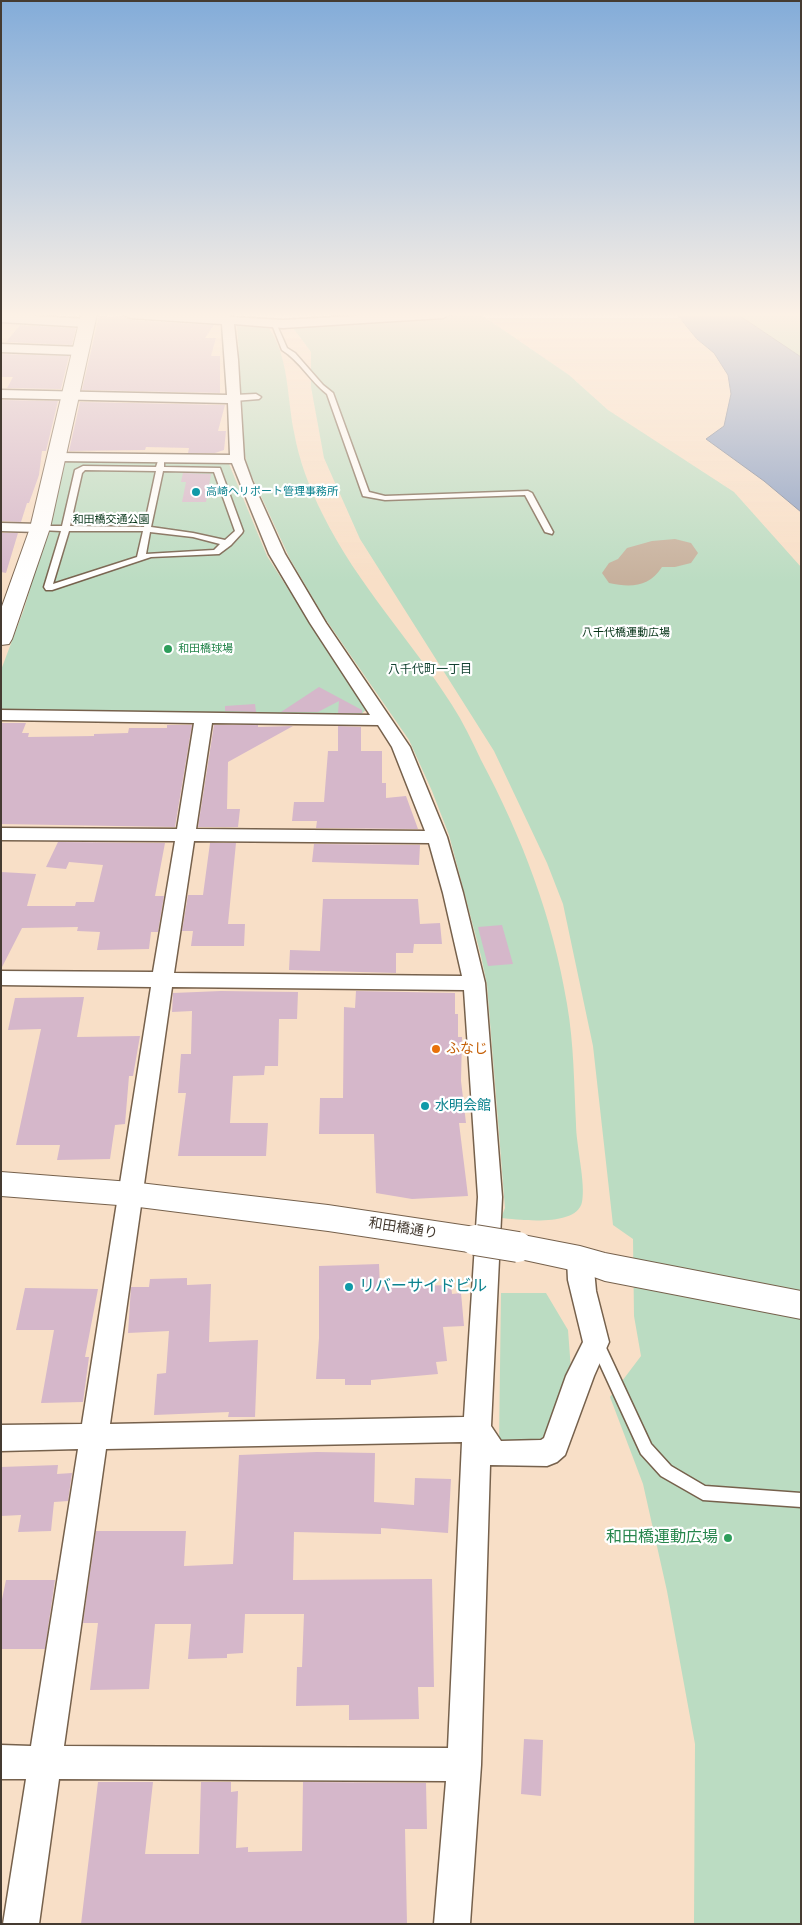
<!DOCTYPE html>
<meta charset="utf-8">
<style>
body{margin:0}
#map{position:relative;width:802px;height:1925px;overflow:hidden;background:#f8dfc7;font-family:"Sofia Sans Condensed",sans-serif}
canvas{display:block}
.frame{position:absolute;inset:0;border:2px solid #453b31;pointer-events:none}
</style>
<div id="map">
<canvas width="802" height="1925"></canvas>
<div class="frame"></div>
</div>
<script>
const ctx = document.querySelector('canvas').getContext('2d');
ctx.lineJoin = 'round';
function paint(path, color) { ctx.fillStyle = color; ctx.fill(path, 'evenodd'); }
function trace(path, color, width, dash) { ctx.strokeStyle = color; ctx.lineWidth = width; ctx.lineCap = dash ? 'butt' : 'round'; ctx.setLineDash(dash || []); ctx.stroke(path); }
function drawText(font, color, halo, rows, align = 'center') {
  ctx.font = font + ' "Sofia Sans Condensed","Noto Sans JP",sans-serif'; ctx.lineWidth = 4.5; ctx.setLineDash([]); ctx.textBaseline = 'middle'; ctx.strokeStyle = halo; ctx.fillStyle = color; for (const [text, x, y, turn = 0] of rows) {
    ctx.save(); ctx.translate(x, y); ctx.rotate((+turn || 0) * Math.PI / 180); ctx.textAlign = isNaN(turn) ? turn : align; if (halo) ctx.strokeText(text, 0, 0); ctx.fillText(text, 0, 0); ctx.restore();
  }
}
paint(new Path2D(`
 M 480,314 L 569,375 L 608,410 L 734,492 L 801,567 L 801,1924 L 694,1924 L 695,1744 L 667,1591 L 643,1484 L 610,1397 L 641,1356 L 634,1316 L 633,1239 L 613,1225 L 593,1046 L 563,904 L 547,863 L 494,751 L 360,539 L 324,458 L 311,387 L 311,352 L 291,325 Z
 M 737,314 L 801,314 L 801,357 Z
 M 237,323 L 268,327 C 289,355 287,398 294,432 C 299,461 310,489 323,515 C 357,584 411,640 452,705 C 463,722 472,741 481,760 C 522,837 553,918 567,1004 C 574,1044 574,1084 576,1124 C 576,1145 586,1184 582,1202 C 577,1227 520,1220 501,1218 L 505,1208 L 487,985 L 481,956 L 449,835 L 432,791 L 409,740 L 324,617 L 290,559 L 248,468 L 245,455 Z
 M 71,461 L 229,464 L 267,556 L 366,710 L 360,715 L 1,710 L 1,670 L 24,609 L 48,528 L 63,464 Z
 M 501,1293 L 546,1293 L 568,1330 L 571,1370 L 548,1447 L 499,1445 Z`), '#bbdcc2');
const water = new Path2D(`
 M 677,314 L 737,314 L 801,357 L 801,512 L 764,481 L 706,439 L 724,426 L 731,394 L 728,375 L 714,353 L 697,339 Z`);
paint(water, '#8b9fc3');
trace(water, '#768197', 1);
paint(new Path2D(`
 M 675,539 L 691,543 L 698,553 L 691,563 L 675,567 L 662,567 C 649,587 631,588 609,583 L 602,573 L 609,563 L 618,559 L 627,548 L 652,541 Z`), '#c6b09c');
paint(new Path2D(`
 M 99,316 L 126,317 L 130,320 L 214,325 L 205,338 L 216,338 L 211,356 L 220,356 L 220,393 L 82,390 Z
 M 20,325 L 76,328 L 72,345 L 6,342 Z
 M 1,354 L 69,356 L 61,389 L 7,388 L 13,377 L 1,377 Z
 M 1,400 L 58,401 L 46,451 L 42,451 L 39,475 L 29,503 L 27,503 L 21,522 L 1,521 Z
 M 80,402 L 225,405 L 218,431 L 226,431 L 224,450 L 215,453 L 188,453 L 189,448 L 146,447 L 145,450 L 69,451 Z
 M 183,473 L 211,474 L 206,502 L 182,502 L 186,482 L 181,482 Z
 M 1,533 L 18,533 L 6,573 L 1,572 Z
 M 319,687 L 362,710 L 362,713 L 338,713 L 339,701 L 318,712 L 281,712 Z
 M 255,704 L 256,712 L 225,711 L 225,706 Z
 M 1,723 L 26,723 L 22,733 L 29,733 L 28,737 L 94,736 L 94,734 L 128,733 L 129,728 L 167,728 L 167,725 L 192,725 L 175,827 L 1,824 Z
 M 214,725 L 258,725 L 258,727 L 293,726 L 228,762 L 227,809 L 240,809 L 238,827 L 198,827 Z
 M 338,726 L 361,727 L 361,751 L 382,751 L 382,783 L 386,783 L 386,798 L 406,796 L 418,829 L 316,828 L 317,821 L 292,821 L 294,802 L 324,802 L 328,751 L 338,751 Z
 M 58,842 L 165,843 L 155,896 L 164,896 L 158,932 L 151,932 L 149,949 L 97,950 L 100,932 L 77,931 L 78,927 L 22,928 L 1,969 L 1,872 L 36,874 L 27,906 L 75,906 L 76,902 L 94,902 L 103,865 L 69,862 L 66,869 L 46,867 Z
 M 210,843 L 236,843 L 228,924 L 245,924 L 244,946 L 191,946 L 193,931 L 182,931 L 188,895 L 203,895 Z
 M 314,844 L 420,845 L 419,865 L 312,862 Z
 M 323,899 L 418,899 L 420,924 L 440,923 L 442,944 L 414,944 L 413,953 L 396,953 L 396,973 L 289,970 L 290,950 L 320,951 Z
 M 502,925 L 513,964 L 488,966 L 478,927 Z
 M 221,991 L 298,992 L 297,1019 L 279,1019 L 278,1066 L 265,1066 L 264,1075 L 233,1076 L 230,1123 L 268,1123 L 266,1156 L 178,1156 L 186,1093 L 178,1093 L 181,1054 L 191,1054 L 192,1011 L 172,1012 L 173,993 Z
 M 356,991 L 455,993 L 455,1014 L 458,1014 L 458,1037 L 462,1037 L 461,1081 L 466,1123 L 459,1123 L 468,1196 L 412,1199 L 376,1193 L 374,1134 L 319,1134 L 320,1098 L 343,1098 L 344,1007 L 355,1008 Z
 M 84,997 L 77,1037 L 140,1036 L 133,1076 L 129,1076 L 125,1124 L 115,1125 L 110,1159 L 57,1160 L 60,1145 L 16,1145 L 41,1029 L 8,1030 L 15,998 Z
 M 379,1264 L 380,1287 L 451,1285 L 452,1294 L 461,1293 L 464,1326 L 443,1327 L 447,1361 L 436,1362 L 438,1374 L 371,1380 L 371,1385 L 345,1385 L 345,1379 L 316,1379 L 319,1338 L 319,1266 Z
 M 187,1278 L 187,1285 L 211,1284 L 209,1342 L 258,1340 L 255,1417 L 228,1417 L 229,1412 L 154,1415 L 157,1374 L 166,1373 L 169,1331 L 128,1333 L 131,1287 L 149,1287 L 150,1279 Z
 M 25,1288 L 98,1289 L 85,1357 L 89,1357 L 83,1402 L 41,1403 L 54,1330 L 16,1330 Z
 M 317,1452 L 375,1453 L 374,1502 L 414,1505 L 415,1478 L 451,1479 L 448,1533 L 381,1528 L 381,1534 L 294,1532 L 293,1580 L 432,1579 L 434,1687 L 418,1687 L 419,1719 L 349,1720 L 349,1705 L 296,1706 L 297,1667 L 302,1667 L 304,1614 L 245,1614 L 243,1653 L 227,1654 L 227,1658 L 188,1659 L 191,1624 L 155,1624 L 149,1689 L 90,1690 L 98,1623 L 83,1623 L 96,1531 L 186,1531 L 184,1566 L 233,1564 L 239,1455 Z
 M 58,1465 L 57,1474 L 72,1473 L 68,1501 L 54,1502 L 51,1531 L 18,1532 L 21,1515 L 1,1516 L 1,1467 Z
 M 6,1580 L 55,1580 L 45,1649 L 1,1649 L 1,1604 Z
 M 524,1739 L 543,1740 L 541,1796 L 521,1794 Z
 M 98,1782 L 153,1782 L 145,1854 L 199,1854 L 201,1782 L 231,1782 L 231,1792 L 238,1791 L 236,1848 L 248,1847 L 248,1852 L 302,1851 L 303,1782 L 426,1783 L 427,1829 L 405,1829 L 407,1924 L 81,1924 Z`), '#d5b7ca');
const service = new Path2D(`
 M 271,322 L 276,323 L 287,348 L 295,353 L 323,385 L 333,393 L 369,492 L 385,496 L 528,491 L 532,493 L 553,532 L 552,534 L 545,532 L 525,495 L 385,500 L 363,496 L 327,394 C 310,381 300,361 282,350 Z
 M 158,461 L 164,461 L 164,467 L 220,468 L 243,531 L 242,533 L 231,545 L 219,554 L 151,557 L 52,590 L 46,590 L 44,587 L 61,531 L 40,530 L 36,528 L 40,526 L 62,526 L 75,470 L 83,466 L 156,467 ZM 85,470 L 156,471 L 144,527 L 70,526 L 82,473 ZM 163,471 L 214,472 L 235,531 L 225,540 L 193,533 L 151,527 ZM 69,531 L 143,531 L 137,557 L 53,584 ZM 150,532 L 193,537 L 220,544 L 214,550 L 146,554 Z
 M 597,1337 L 602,1339 L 651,1444 L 671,1466 L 705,1486 L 801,1493 L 801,1507 L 703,1500 L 661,1476 L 641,1454 L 590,1343 L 592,1339 Z`);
const pedestrian = new Path2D(`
 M 256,394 L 261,397 L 259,399 L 234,401 L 229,398 L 234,395 Z`);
const minor = new Path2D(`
 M 1,314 L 86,319 L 92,323 L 86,327 L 1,322 Z
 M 124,314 L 180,314 L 218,316 L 216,314 L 228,314 L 230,317 L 283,320 L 390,314 L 449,314 L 443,318 L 283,328 L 234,324 L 238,360 L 244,459 L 252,481 L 285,554 L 326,623 L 410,747 L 447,837 L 463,893 L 485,983 L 502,1197 L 491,1426 L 501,1441 L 541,1440 L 544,1438 L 566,1376 L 583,1342 L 568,1280 L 567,1259 L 571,1252 L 580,1249 L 589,1252 L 593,1259 L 596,1291 L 609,1342 L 594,1376 L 565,1455 L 557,1462 L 547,1466 L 490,1465 L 481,1765 L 470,1924 L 434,1924 L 446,1781 L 59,1779 L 39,1924 L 3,1924 L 26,1779 L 1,1779 L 1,1745 L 31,1746 L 78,1449 L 1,1451 L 1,1425 L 82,1424 L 151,987 L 1,985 L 1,971 L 153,972 L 175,841 L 1,840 L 1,828 L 177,829 L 194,723 L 1,720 L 1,710 L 370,715 L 310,623 L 269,554 L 232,463 L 55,461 L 48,457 L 55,453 L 230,455 L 228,403 L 1,398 L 1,390 L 227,395 L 222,324 L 130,318 ZM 212,723 L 378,725 L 392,747 L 425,831 L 196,829 ZM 194,841 L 429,843 L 443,893 L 462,976 L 174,973 ZM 172,987 L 464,990 L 478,1197 L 464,1417 L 110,1424 ZM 462,1442 L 448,1748 L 64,1746 L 106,1449 Z
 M 1,344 L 81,347 L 87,351 L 81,355 L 1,352 Z
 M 1,523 L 40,524 L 45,525 L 47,528 L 45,531 L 40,532 L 1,531 Z`);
const tertiary = new Path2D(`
 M 81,314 L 97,314 L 50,528 L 12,639 L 9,644 L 1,645 L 1,609 L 30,528 Z`);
const primary = new Path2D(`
 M 1,1172 L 131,1182 L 328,1205 L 475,1227 L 487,1231 L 491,1240 L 487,1249 L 475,1253 L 328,1231 L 131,1206 L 1,1196 Z
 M 518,1234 L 580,1246 L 605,1253 L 801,1291 L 801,1319 L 605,1281 L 580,1272 L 506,1256 L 502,1247 L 506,1238 Z`);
trace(service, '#76614c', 3);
trace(pedestrian, '#76614c', 3);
trace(minor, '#76614c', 3);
trace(tertiary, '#76614c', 2);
trace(primary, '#76614c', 2);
paint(service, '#fff');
paint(pedestrian, '#fff');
paint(minor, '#fff');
paint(tertiary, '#fff');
paint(primary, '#fff');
const primaryBridge = new Path2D(`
 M 475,1240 L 518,1247`);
trace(primaryBridge, '#76614c', 32, []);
trace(primaryBridge, '#fff', 30);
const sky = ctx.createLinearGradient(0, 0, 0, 583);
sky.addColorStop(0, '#83acd9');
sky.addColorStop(0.54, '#fcf1e6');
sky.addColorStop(1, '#fcf1e600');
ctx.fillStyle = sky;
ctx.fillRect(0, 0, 802, 583);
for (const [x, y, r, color] of [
 [196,492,5,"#0f9aa8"],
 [168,649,5,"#2e9e5b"],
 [436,1049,5,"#e8710a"],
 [425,1106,5,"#0f9aa8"],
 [349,1287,5,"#0f9aa8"],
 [728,1538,5,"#2e9e5b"]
]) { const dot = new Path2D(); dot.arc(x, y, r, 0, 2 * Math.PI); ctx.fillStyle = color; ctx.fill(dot); trace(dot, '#fff', 2); }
drawText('11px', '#0d838f', '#fff', [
 ["高崎ヘリポート管理事務所",206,492]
], 'left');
drawText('11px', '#08361a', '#fff', [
 ["和田橋交通公園",111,520],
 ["八千代橋運動広場",626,633]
]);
drawText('11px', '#27864d', '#fff', [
 ["和田橋球場",178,649]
], 'left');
drawText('12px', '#124231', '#fff', [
 ["八千代町一丁目",430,670]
]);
drawText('14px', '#c56008', '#fff', [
 ["ふなじ",446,1049]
], 'left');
drawText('14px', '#0d838f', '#fff', [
 ["水明会館",435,1106]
], 'left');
drawText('14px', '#453b31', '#fff', [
 ["和田橋通り",403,1229,9]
]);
drawText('16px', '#0d838f', '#fff', [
 ["リバーサイドビル",359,1287]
], 'left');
drawText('16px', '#27864d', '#fff', [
 ["和田橋運動広場",718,1538]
], 'right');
</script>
